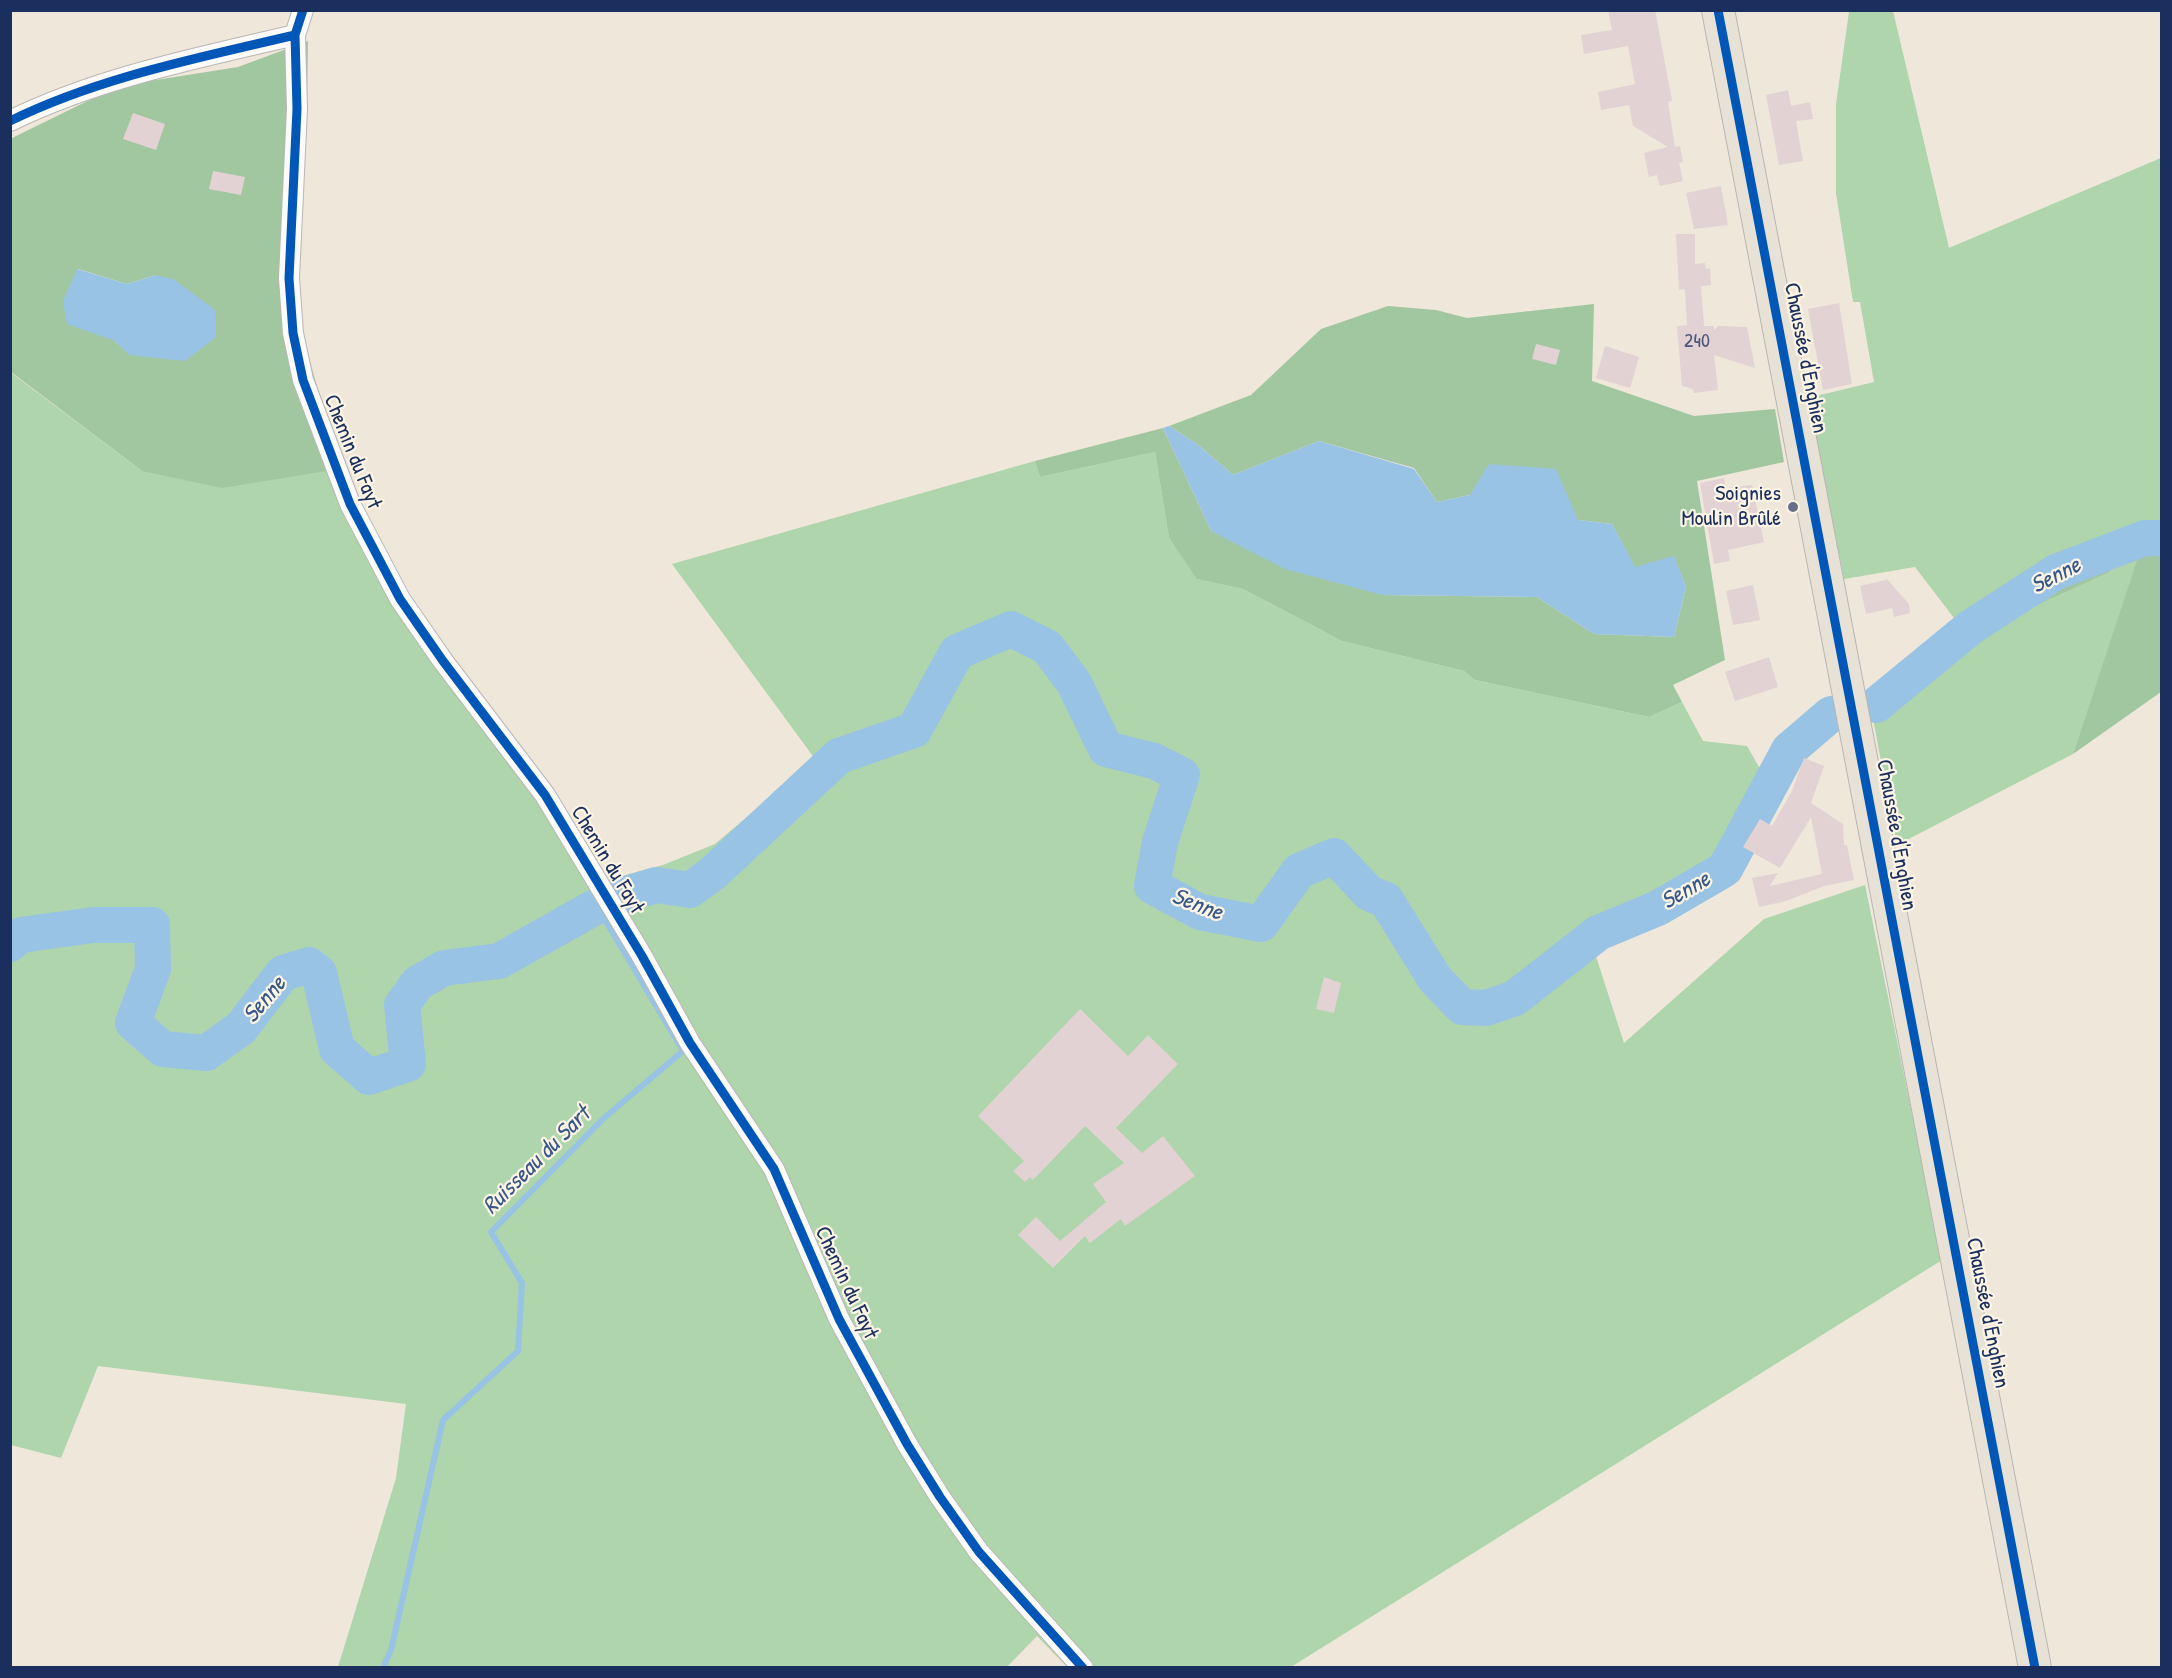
<!DOCTYPE html>
<meta charset="utf-8">
<style>
body{margin:0}
#map{position:relative;width:2172px;height:1678px;overflow:hidden;background:#eee7da;font-family:"Patrick Hand",sans-serif}
canvas{display:block}
.frame{position:absolute;inset:0;border:12px solid #1b2f5e;pointer-events:none}
</style>
<div id="map">
<canvas width="2172" height="1678"></canvas>
<div class="frame"></div>
</div>
<script>
const ctx = document.querySelector('canvas').getContext('2d');
ctx.lineJoin = 'round';
function paint(path, color) { ctx.fillStyle = color; ctx.fill(path, 'evenodd'); }
function trace(path, color, width, dash) { ctx.strokeStyle = color; ctx.lineWidth = width; ctx.lineCap = dash ? 'butt' : 'round'; ctx.setLineDash(dash || []); ctx.stroke(path); }
function drawText(font, color, halo, rows, align = 'center') {
  ctx.font = font + ' "Patrick Hand",sans-serif'; ctx.lineWidth = 4.5; ctx.setLineDash([]); ctx.textBaseline = 'middle'; ctx.strokeStyle = halo; ctx.fillStyle = color; for (const [text, x, y, turn = 0] of rows) {
    ctx.save(); ctx.translate(x, y); ctx.rotate((+turn || 0) * Math.PI / 180); ctx.textAlign = isNaN(turn) ? turn : align; if (halo) ctx.strokeText(text, 0, 0); ctx.fillText(text, 0, 0); ctx.restore();
  }
}
paint(new Path2D(`
 M 1893,11 L 1949,248 L 2161,158 L 2161,524 L 2056,572 L 2041,602 L 2110,572 L 2145,538 L 2073,754 L 1897,845 L 1874,724 L 1876,705 L 1970,627 L 1954,618 L 1915,567 L 1844,579 L 1808,398 L 1874,382 L 1860,302 L 1853,302 L 1836,193 L 1836,104 L 1849,12 Z
 M 10,372 L 142,471 L 345,468 L 390,567 L 604,881 L 663,865 L 715,844 L 815,759 L 672,564 L 1035,461 L 1040,477 L 1155,452 L 1169,538 L 1198,579 L 1243,589 L 1342,641 L 1464,671 L 1475,680 L 1649,717 L 1682,702 L 1703,741 L 1747,746 L 1767,781 L 1720,870 L 1590,938 L 1624,1043 L 1764,919 L 1865,885 L 1942,1260 L 1291,1667 L 1067,1667 L 1037,1636 L 1006,1668 L 338,1667 L 396,1478 L 406,1404 L 98,1366 L 61,1458 L 11,1445 Z`), '#aed5ac');
paint(new Path2D(`
 M 308,41 L 307,109 L 297,280 L 303,336 L 331,437 L 345,468 L 222,488 L 142,471 L 11,372 L 10,139 L 118,86 L 238,67 ZM 78,269 L 127,284 L 156,275 L 130,355 L 115,341 Z
 M 1594,304 L 1592,381 L 1694,416 L 1775,409 L 1784,462 L 1697,481 L 1725,660 L 1673,685 L 1682,702 L 1649,717 L 1475,680 L 1464,671 L 1342,641 L 1243,589 L 1197,579 L 1169,538 L 1155,452 L 1040,477 L 1035,461 L 1163,428 L 1211,531 L 1382,595 L 1537,597 L 1594,634 L 1674,637 L 1686,587 L 1674,557 L 1635,568 L 1612,524 L 1578,520 L 1470,495 L 1437,502 L 1414,468 L 1319,441 L 1233,475 L 1197,444 L 1169,426 L 1251,395 L 1321,329 L 1388,306 L 1436,310 L 1467,318 Z
 M 2161,524 L 2161,692 L 2073,754 L 2144,539 L 2110,572 L 2041,603 L 2056,572 Z`), '#a1c7a1');
paint(new Path2D(`
 M 77,269 L 127,284 L 156,275 L 173,279 L 215,310 L 216,337 L 185,361 L 129,355 L 115,341 L 67,324 L 63,301 Z
 M 1169,426 L 1197,444 L 1233,475 L 1319,441 L 1414,469 L 1437,502 L 1470,495 L 1489,464 L 1556,469 L 1578,520 L 1612,524 L 1635,567 L 1674,556 L 1686,587 L 1674,637 L 1594,634 L 1537,597 L 1382,595 L 1285,569 L 1211,531 L 1163,428 Z`), '#99c3e4');
trace(new Path2D(`
 M 383,1668 L 391,1650 L 443,1420 L 518,1351 L 522,1283 L 491,1232 L 604,1118 L 683,1051 L 597,906`), '#99c3e4', 6);
trace(new Path2D(`
 M 1876,705 L 1971,627 L 2056,572 L 2145,538 L 2162,538
 M 623,895 L 656,885 L 690,890 L 712,874 L 839,756 L 914,730 L 957,652 L 1011,629 L 1047,647 L 1074,683 L 1106,749 L 1154,761 L 1182,775 L 1160,842 L 1152,886 L 1200,912 L 1261,924 L 1299,871 L 1334,856 L 1369,893 L 1386,900 L 1435,979 L 1462,1007 L 1486,1008 L 1515,998 L 1598,933 L 1658,908 L 1725,869 L 1789,750 L 1831,714
 M 10,944 L 21,935 L 93,925 L 152,925 L 153,969 L 133,1023 L 163,1049 L 206,1053 L 241,1028 L 283,973 L 309,965 L 319,973 L 337,1049 L 369,1077 L 408,1064 L 402,1005 L 418,983 L 444,968 L 499,961 L 597,906`), '#99c3e4', 36);
paint(new Path2D(`
 M 1608,10 L 1655,10 L 1672,101 L 1668,102 L 1675,147 L 1680,146 L 1683,162 L 1679,163 L 1683,181 L 1660,186 L 1657,175 L 1649,177 L 1644,153 L 1668,147 L 1633,126 L 1629,105 L 1601,110 L 1598,92 L 1635,84 L 1628,46 L 1584,54 L 1581,35 L 1612,30 Z
 M 1788,90 L 1791,106 L 1810,102 L 1813,119 L 1796,121 L 1803,161 L 1779,165 L 1766,95 Z
 M 133,113 L 165,124 L 156,150 L 123,139 Z
 M 213,171 L 245,177 L 241,195 L 209,189 Z
 M 1721,186 L 1728,225 L 1694,229 L 1686,193 Z
 M 1676,234 L 1695,234 L 1695,264 L 1705,263 L 1706,269 L 1710,268 L 1711,285 L 1701,286 L 1704,326 L 1714,326 L 1714,330 L 1718,326 L 1747,327 L 1755,368 L 1714,355 L 1718,390 L 1694,393 L 1693,389 L 1682,386 L 1677,326 L 1687,325 L 1685,289 L 1679,290 Z
 M 1839,303 L 1852,384 L 1823,390 L 1808,309 Z
 M 1536,344 L 1560,350 L 1556,365 L 1532,359 Z
 M 1605,346 L 1639,357 L 1630,388 L 1596,378 Z
 M 1724,478 L 1726,488 L 1752,485 L 1764,542 L 1728,550 L 1730,561 L 1714,564 L 1700,483 Z
 M 1885,577 L 1909,604 L 1910,613 L 1894,617 L 1892,608 L 1866,614 L 1860,586 L 1886,580 Z
 M 1753,585 L 1760,620 L 1733,625 L 1726,591 Z
 M 1769,657 L 1778,687 L 1735,701 L 1725,672 Z
 M 1804,758 L 1824,766 L 1811,803 L 1843,824 L 1844,845 L 1847,845 L 1854,880 L 1824,886 L 1786,901 L 1759,907 L 1752,878 L 1778,873 L 1770,886 L 1822,874 L 1811,817 L 1780,868 L 1743,847 L 1760,819 L 1772,826 L 1792,791 Z
 M 1324,977 L 1341,983 L 1334,1013 L 1316,1009 Z
 M 1080,1009 L 1128,1056 L 1148,1035 L 1178,1064 L 1116,1128 L 1142,1153 L 1163,1136 L 1195,1176 L 1125,1226 L 1121,1219 L 1090,1243 L 1085,1236 L 1053,1268 L 1018,1235 L 1036,1217 L 1060,1241 L 1106,1202 L 1093,1184 L 1124,1163 L 1085,1126 L 1033,1180 L 1030,1177 L 1025,1182 L 1013,1171 L 1024,1161 L 978,1116 Z`), '#e2d2d3');
const street = new Path2D(`
 M 303,10 L 295,35 L 297,109 L 289,278 L 293,333 L 303,380 L 350,504 L 400,599 L 443,661 L 545,795 L 642,956 L 690,1043 L 774,1169 L 839,1319 L 907,1444 L 940,1497 L 979,1552 L 1083,1668
 M 10,121 C 100,77 198,58 295,35`);
const primary = new Path2D(`
 M 1718,10 L 2035,1668`);
trace(street, '#b9b7b3', 22);
trace(primary, '#b9b7b3', 34);
trace(street, '#fcfbf9', 20);
trace(primary, '#e7e2d5', 32);
trace(new Path2D(`
 M 303,10 L 295,35 L 297,109 L 289,278 L 293,333 L 303,380 L 350,504 L 400,599 L 443,661 L 545,795 L 642,956 L 690,1043 L 774,1169 L 839,1319 L 907,1444 L 940,1497 L 979,1552 L 1083,1668
 M 1718,10 L 2035,1668
 M 10,121 C 100,77 198,58 295,35`), '#0057b8', 9);
for (const [x, y, r, color] of [
 [1793,507,6,"#656f89"]
]) { const dot = new Path2D(); dot.arc(x, y, r, 0, 2 * Math.PI); ctx.fillStyle = color; ctx.fill(dot); trace(dot, '#fcf5e5', 2); }
drawText('20px', '#4d587b', null, [
 ["240",1697,342]
]);
drawText('22px', '#1b2f5e', '#fcf5e5', [
 ["Chaussée d'Enghien",1805,358,79],
 ["Chemin du Fayt",352,452,68],
 ["Chaussée d'Enghien",1896,835,80],
 ["Chemin du Fayt",607,860,59],
 ["Chemin du Fayt",846,1283,65],
 ["Chaussée d'Enghien",1987,1313,79]
]);
drawText('22px', '#1b2f5e', '#fcf5e5', [
 ["Soignies",1781,494],
 ["Moulin Brûlé",1781,519]
], 'right');
drawText('italic 24px', '#365787', '#fcf5e5', [
 ["Senne",2056,576,-27],
 ["Senne",1686,891,-30],
 ["Senne",1197,905,21],
 ["Senne",265,1000,-50],
 ["Ruisseau du Sart",537,1161,-45]
]);
</script>
